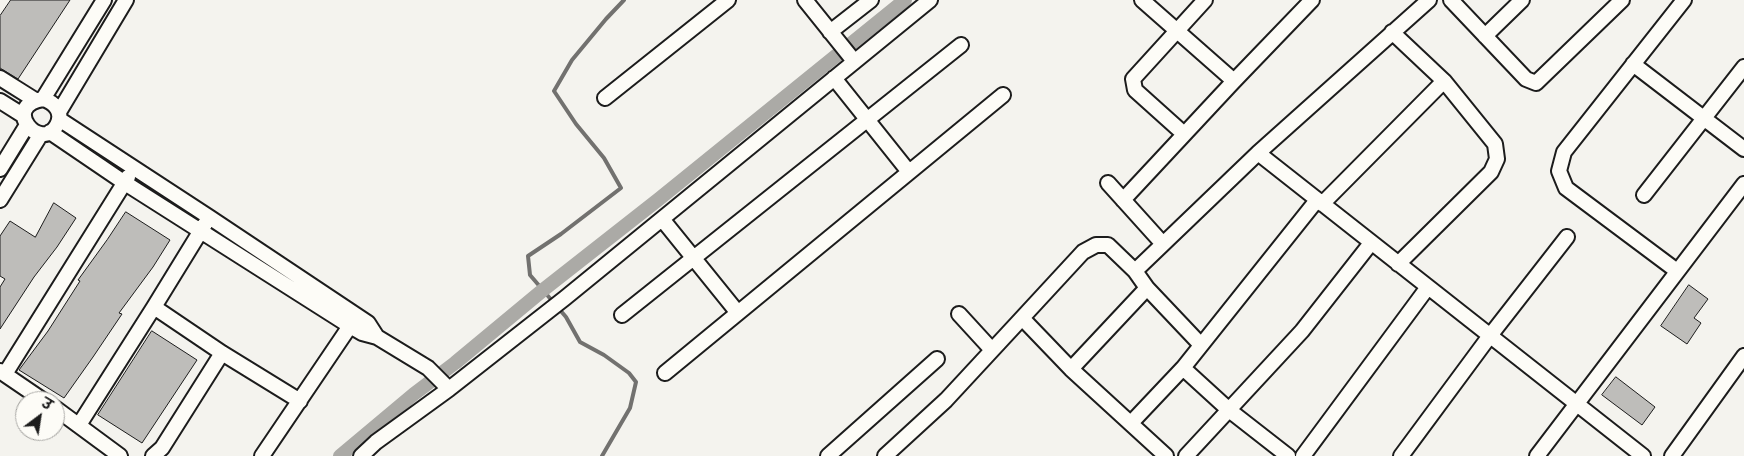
<!DOCTYPE html>
<meta charset="utf-8">
<style>
body{margin:0}
#map{position:relative;width:1744px;height:456px;overflow:hidden;background:#f4f3ee;font-family:"Playpen Sans","Playpen Sans Deva",sans-serif}
canvas{display:block}
.north{position:absolute;left:15px;top:391px;width:50px;height:50px;box-sizing:border-box;background:#fdfcf7;border:1px solid #a3a29f;border-radius:50%;rotate:31deg;font-size:14px;font-weight:700;line-height:20px;text-align:center;color:#1c1c1c}
.north::after{content:'';display:block;margin:auto;width:18px;height:22px;background:#1c1c1c;clip-path:polygon(50% 0,100% 100%,50% 72%,0 100%)}
</style>
<div id="map">
<canvas width="1744" height="456"></canvas>
<div class="north">उ</div>
</div>
<script>
const ctx = document.querySelector('canvas').getContext('2d');
ctx.lineJoin = 'round';
function trace(path, color, width, dash) { ctx.strokeStyle = color; ctx.lineWidth = width; ctx.lineCap = dash ? 'butt' : 'round'; ctx.setLineDash(dash || []); ctx.stroke(path); }
function paint(path, color) { ctx.fillStyle = color; ctx.fill(path, 'evenodd'); }
trace(new Path2D(`
 M 602,456 L 630,408 L 636,382 L 629,373 L 604,355 L 580,342 L 566,317 L 530,275 L 528,256 L 561,234 L 621,188 L 604,158 L 576,124 L 554,91 L 572,60 L 606,19 L 624,0`), '#72716f', 4);
trace(new Path2D(`
 M 340,456 L 414,394 L 455,363 L 543,290 L 659,199 L 905,0`), '#abaaa6', 14);
const building = new Path2D(`
 M 11,0 L 70,0 L 18,79 L 0,68 L 0,16 Z
 M 54,203 L 76,218 L 57,247 L 34,277 L 0,329 L 0,287 L 5,279 L 0,276 L 0,236 L 10,221 L 35,237 Z
 M 126,212 L 170,240 L 153,267 L 119,313 L 122,314 L 93,357 L 64,398 L 19,370 L 48,331 L 80,281 L 78,280 L 107,240 Z
 M 1689,285 L 1708,299 L 1694,318 L 1701,323 L 1687,344 L 1661,326 Z
 M 152,331 L 197,360 L 142,443 L 98,415 Z
 M 1616,377 L 1655,407 L 1642,425 L 1602,395 Z`);
paint(building, '#bebdba');
trace(building, '#1c1c1c', 1);
const minor = new Path2D(`
 M 805,0 L 854,61
 M 1142,0 L 1234,81
 M 1451,0 L 1526,79 L 1536,83 L 1622,0
 M 830,32 L 871,0
 M 1392,32 L 1444,81 L 1495,144 L 1497,159 L 1491,172 L 1398,264
 M 1485,36 L 1522,0
 M 1633,64 L 1744,149
 M 0,78 L 35,100
 M 834,78 L 909,172
 M 605,98 L 728,0
 M 43,99 C 54,102 64,112 57,125 C 41,154 0,106 43,99 L 104,0
 M 0,101 L 24,116
 M 59,112 L 126,0
 M 59,119 L 209,217 L 368,323 L 377,337
 M 50,132 L 125,183 L 350,326 L 362,333 L 377,337 L 428,368 L 449,389
 M 1184,134 L 1135,90 L 1133,79 L 1205,0
 M 1258,153 L 1643,456
 M 0,169 L 27,125
 M 1108,183 L 1163,244
 M 1644,195 L 1744,67
 M 0,200 L 41,134
 M 1123,200 L 1234,81 L 1312,0
 M 1322,204 L 1444,81
 M 662,219 L 738,313
 M 1135,271 L 1258,153 L 1429,0
 M 1677,271 L 1566,188 L 1559,171 L 1564,152 L 1684,0
 M 154,307 L 222,353 L 300,401
 M 959,314 L 992,350
 M 622,315 L 961,45
 M 1071,369 L 1147,288
 M 0,371 L 44,401
 M 665,373 L 1003,95
 M 5,374 L 128,177
 M 55,408 L 120,456
 M 1131,423 L 1183,368
 M 79,425 L 154,307 L 205,224
 M 153,456 L 162,448 L 222,353
 M 262,456 L 350,326
 M 361,456 L 376,442 L 449,389 L 565,298 L 930,0
 M 828,456 L 937,359
 M 885,456 L 946,400 L 1022,318
 M 1166,456 L 1071,369 L 1022,318 L 1083,252 L 1096,245 L 1108,245 L 1135,271 L 1147,288 L 1201,345
 M 1186,456 L 1302,331 L 1371,243
 M 1288,456 L 1229,410 L 1183,368 L 1317,200
 M 1303,456 L 1428,287
 M 1401,456 L 1489,337 L 1567,237
 M 1537,456 L 1744,184
 M 1672,456 L 1744,356`);
trace(minor, '#1c1c1c', 18);
trace(minor, '#fdfcf7', 14);
</script>
